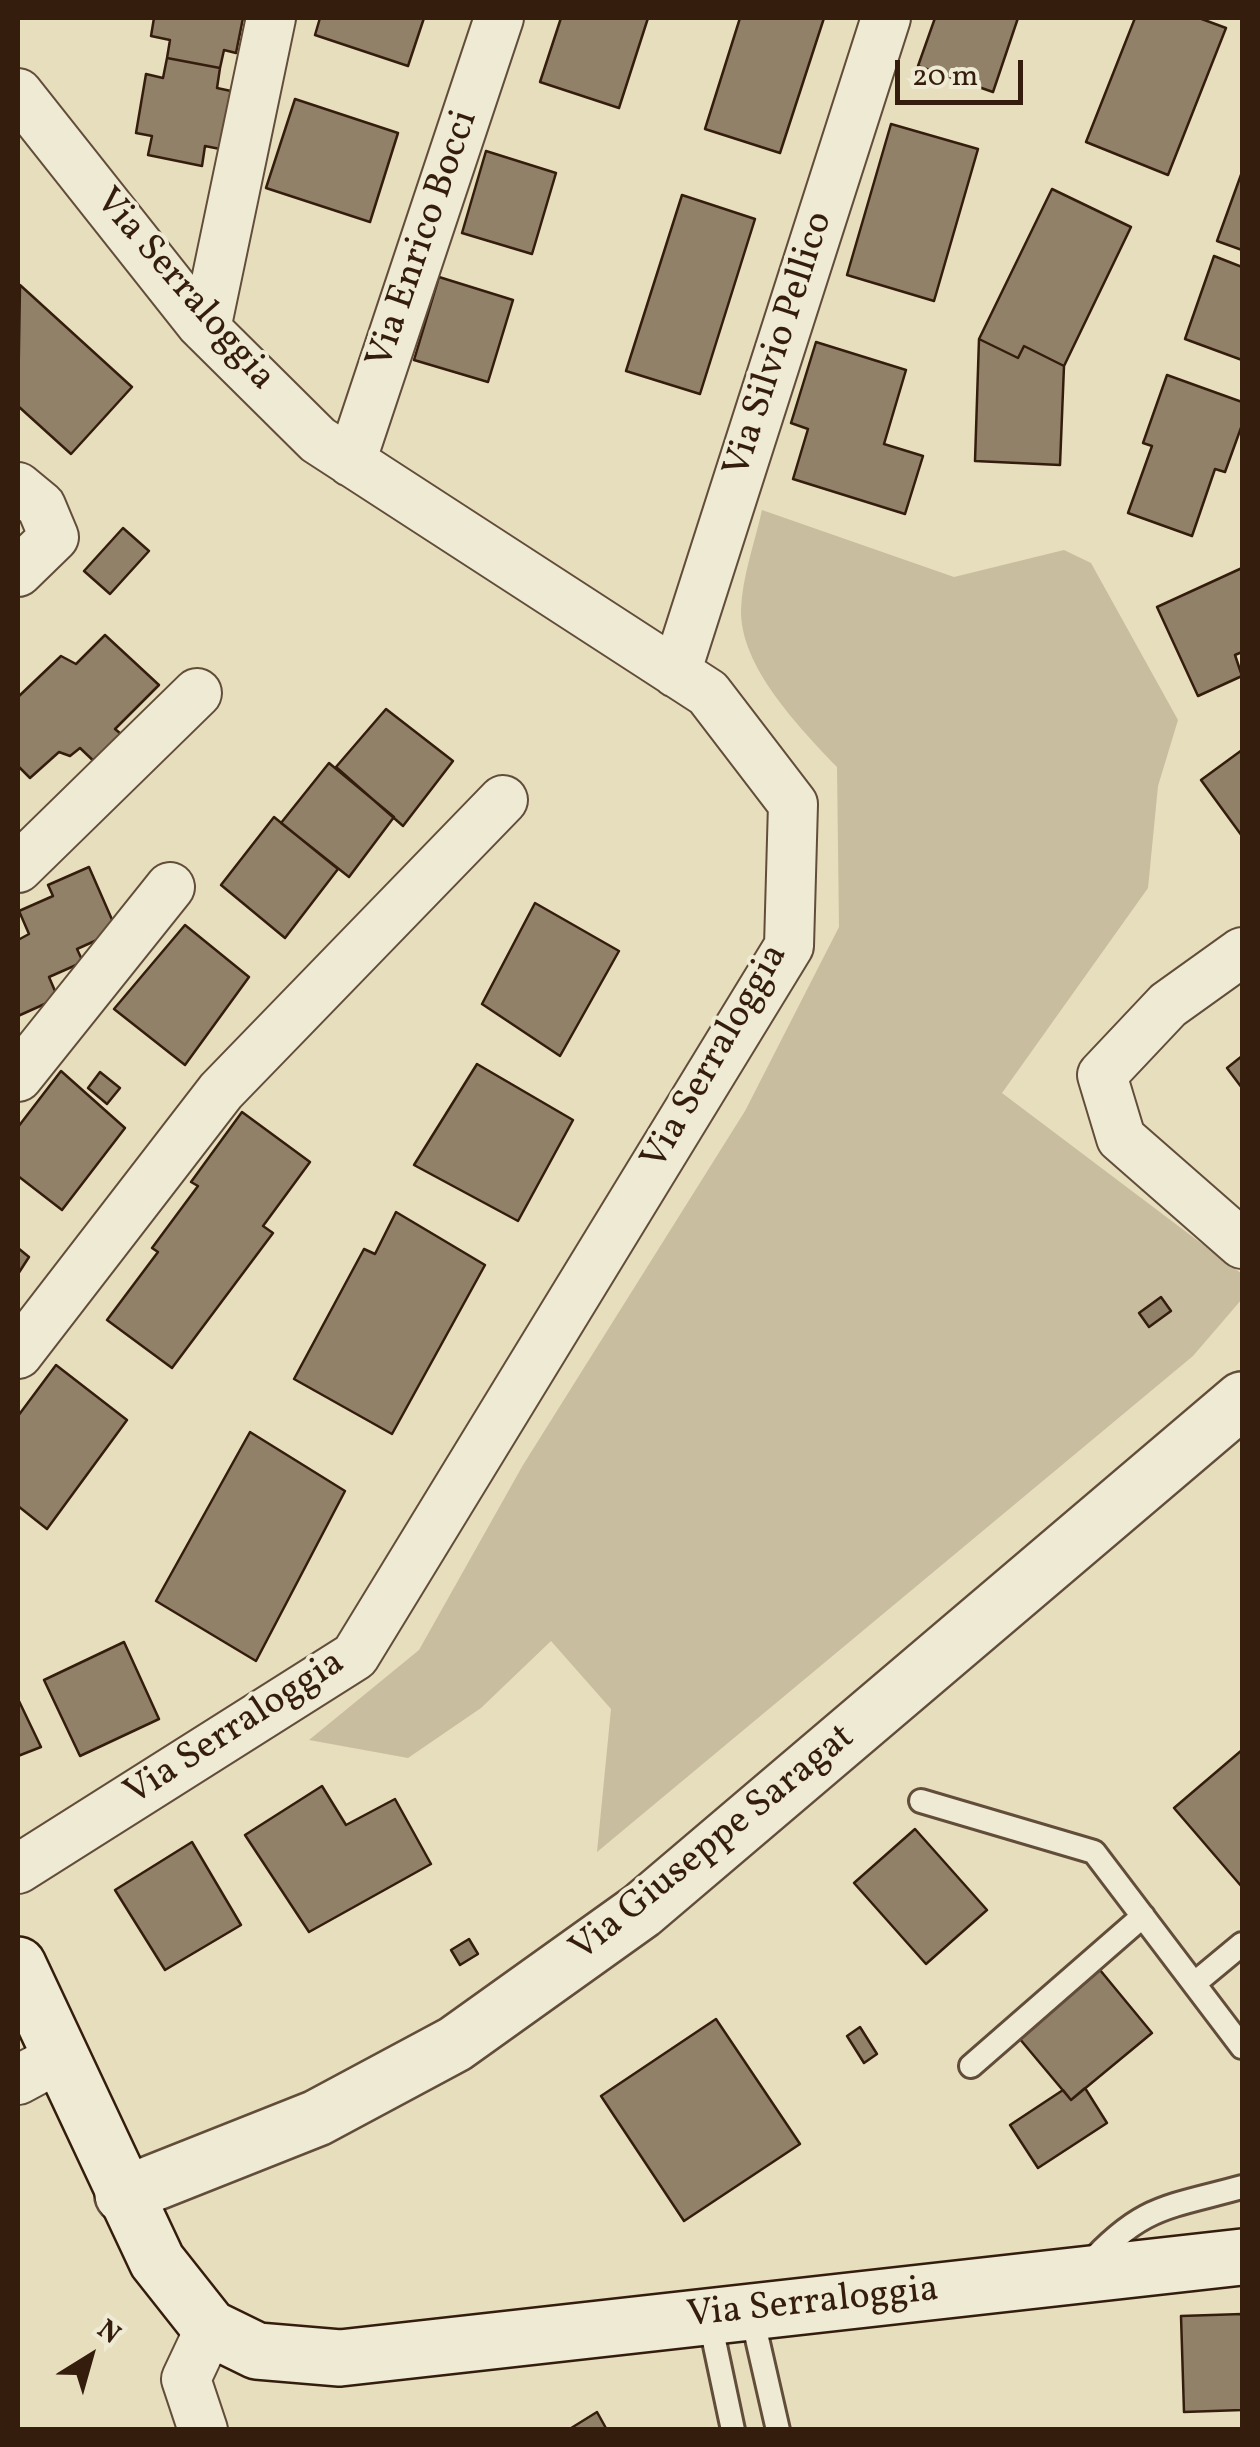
<!DOCTYPE html>
<style>
body{margin:0}
#map{position:relative;width:1260px;height:2447px;overflow:hidden;background:#e7debd;font-family:Vollkorn,serif}
canvas{display:block}
.frame{position:absolute;inset:0;border:20px solid #351d0e;pointer-events:none}
.north{position:absolute;left:40px;top:2307px;width:100px;height:100px;-webkit-text-stroke:8px #efead4;paint-order:stroke;rotate:37deg;font-size:28px;font-weight:700;line-height:40px;text-align:center;color:#351d0e}
.north::after{content:'';display:block;margin:auto;width:35px;height:45px;background:#351d0e;clip-path:polygon(50% 0,100% 100%,50% 72%,0 100%)}
.scale{position:absolute;left:895px;top:60px;width:128px;height:45px;box-sizing:border-box;border:5px solid #351d0e;border-top:0;padding-left:12px;font-size:30px;line-height:35px;white-space:nowrap;color:#351d0e;-webkit-text-stroke:8px #efead4;paint-order:stroke}
</style>
<div id="map">
<canvas width="1260" height="2447"></canvas>
<div class="frame"></div>
<div class="north">N</div>
<div class="scale">20 m</div>
</div>
<script>
const ctx = document.querySelector('canvas').getContext('2d');
ctx.lineJoin = 'round';
function paint(path, color) { ctx.fillStyle = color; ctx.fill(path, 'evenodd'); }
function trace(path, color, width, dash) { ctx.strokeStyle = color; ctx.lineWidth = width; ctx.lineCap = dash ? 'butt' : 'round'; ctx.setLineDash(dash || []); ctx.stroke(path); }
function drawText(font, color, halo, rows, align = 'center') {
  ctx.font = font + ' Vollkorn,serif'; ctx.lineWidth = 8; ctx.setLineDash([]); ctx.textBaseline = 'middle'; ctx.strokeStyle = halo; ctx.fillStyle = color; for (const [text, x, y, turn = 0] of rows) {
    ctx.save(); ctx.translate(x, y); ctx.rotate((+turn || 0) * Math.PI / 180); ctx.textAlign = isNaN(turn) ? turn : align; if (halo) ctx.strokeText(text, 0, 0); ctx.fillText(text, 0, 0); ctx.restore();
  }
}
paint(new Path2D(`
 M 762,510 L 954,577 L 1064,550 L 1091,563 L 1178,720 L 1158,786 L 1148,888 L 1002,1093 L 1242,1274 L 1242,1299 L 1193,1356 L 597,1852 L 611,1709 L 551,1641 L 481,1708 L 408,1758 L 309,1740 L 419,1650 L 523,1465 L 745,1111 L 839,927 L 837,767 C 800,728 740,667 741,610 C 742,577 755,542 762,510 Z`), '#c9bd9f');
const building = new Path2D(`
 M 154,18 L 243,18 L 236,53 L 224,50 L 220,68 L 167,58 L 170,40 L 151,36 Z
 M 320,18 L 424,18 L 408,66 L 315,35 Z
 M 561,18 L 648,18 L 619,108 L 540,82 Z
 M 740,18 L 824,18 L 780,153 L 705,129 Z
 M 935,18 L 1018,18 L 993,92 L 918,66 Z
 M 1135,18 L 1199,18 L 1226,28 L 1168,175 L 1086,142 Z
 M 167,58 L 220,68 L 217,88 L 231,91 L 220,149 L 205,146 L 202,166 L 148,155 L 152,136 L 136,133 L 146,74 L 163,78 Z
 M 295,99 L 398,133 L 370,222 L 266,188 Z
 M 891,124 L 978,149 L 934,301 L 847,275 Z
 M 486,151 L 556,173 L 532,254 L 462,233 Z
 M 1242,172 L 1242,250 L 1217,241 Z
 M 1052,189 L 1131,227 L 1064,366 L 1024,346 L 1018,358 L 979,339 Z
 M 682,195 L 755,219 L 700,394 L 626,371 Z
 M 1214,256 L 1242,267 L 1242,360 L 1185,339 Z
 M 439,277 L 513,300 L 488,382 L 414,360 Z
 M 20,285 L 132,387 L 71,454 L 18,406 Z
 M 979,339 L 1018,358 L 1024,346 L 1064,366 L 1060,465 L 975,461 Z
 M 816,342 L 906,370 L 884,444 L 923,456 L 905,514 L 793,479 L 808,429 L 791,423 Z
 M 1167,375 L 1242,402 L 1242,425 L 1225,472 L 1215,469 L 1192,536 L 1128,513 L 1152,446 L 1143,443 Z
 M 123,528 L 149,551 L 110,594 L 84,571 Z
 M 1242,568 L 1242,652 L 1235,655 L 1242,676 L 1198,696 L 1157,607 Z
 M 105,635 L 159,685 L 115,729 L 127,739 L 101,768 L 80,748 L 70,756 L 59,752 L 30,778 L 18,766 L 18,697 L 61,656 L 76,664 Z
 M 386,709 L 453,761 L 403,826 L 336,767 Z
 M 1242,750 L 1242,836 L 1201,780 Z
 M 329,763 L 394,817 L 349,877 L 281,823 Z
 M 274,817 L 338,869 L 285,938 L 221,885 Z
 M 89,867 L 117,931 L 77,949 L 83,962 L 49,977 L 58,998 L 18,1016 L 18,940 L 29,934 L 19,911 L 53,896 L 48,885 Z
 M 535,903 L 619,951 L 560,1056 L 482,1004 Z
 M 185,925 L 249,977 L 185,1065 L 114,1009 Z
 M 1242,1056 L 1242,1088 L 1227,1068 Z
 M 477,1064 L 573,1120 L 518,1221 L 414,1165 Z
 M 61,1071 L 125,1128 L 62,1210 L 18,1176 L 18,1127 Z
 M 100,1072 L 120,1088 L 107,1104 L 88,1088 Z
 M 242,1112 L 310,1162 L 263,1226 L 273,1233 L 172,1368 L 107,1320 L 158,1252 L 152,1248 L 198,1186 L 191,1182 Z
 M 396,1212 L 485,1265 L 392,1434 L 294,1379 L 364,1249 L 375,1254 Z
 M 18,1248 L 29,1257 L 18,1274 Z
 M 1161,1297 L 1171,1311 L 1149,1327 L 1139,1313 Z
 M 56,1365 L 127,1420 L 47,1529 L 18,1506 L 18,1416 Z
 M 250,1432 L 345,1491 L 256,1661 L 156,1601 Z
 M 124,1642 L 159,1719 L 80,1756 L 44,1680 Z
 M 18,1699 L 41,1747 L 18,1756 Z
 M 1242,1750 L 1242,1887 L 1174,1808 Z
 M 322,1786 L 346,1825 L 395,1799 L 431,1864 L 309,1932 L 245,1835 Z
 M 915,1829 L 987,1910 L 926,1964 L 854,1883 Z
 M 192,1842 L 241,1925 L 165,1970 L 115,1890 Z
 M 469,1939 L 478,1954 L 460,1965 L 451,1950 Z
 M 1100,1970 L 1152,2033 L 1071,2100 L 1019,2038 Z
 M 716,2019 L 800,2144 L 684,2221 L 601,2096 Z
 M 860,2027 L 877,2054 L 864,2063 L 847,2036 Z
 M 1085,2088 L 1107,2123 L 1038,2168 L 1010,2125 L 1063,2090 L 1071,2100 Z
 M 1242,2314 L 1242,2410 L 1184,2412 L 1181,2316 Z
 M 597,2412 L 607,2430 L 568,2430 Z`);
paint(building, '#928169');
trace(building, '#351d0e', 2.5);
const service = new Path2D(`
 M 921,1801 L 1094,1852 L 1242,2047
 M 1195,1983 L 1242,1944
 M 971,2066 L 1143,1916
 M 1086,2267 C 1142,2205 1166,2208 1242,2187
 M 751,2312 L 778,2430
 M 709,2317 L 733,2430`);
const minor = new Path2D(`
 M 18,93 L 201,324 L 318,440 L 708,693 L 793,804 L 789,946 L 355,1656 L 18,1869
 M 206,329 L 271,18
 M 351,462 L 499,18
 M 18,487 L 41,506 L 54,537 L 18,572
 M 676,673 L 886,18
 M 18,868 L 197,693
 M 1242,952 L 1168,1005 L 1102,1075 L 1121,1138 L 1242,1244
 M 18,1077 L 170,887
 M 18,1354 L 221,1091 L 503,800
 M 18,2080 L 59,2058
 M 203,2430 L 186,2379 L 210,2328`);
const tertiary = new Path2D(`
 M 123,2195 L 317,2118 L 455,2044 L 641,1911 L 1242,1400`);
const secondary = new Path2D(`
 M 18,1965 L 157,2261 L 210,2328 L 257,2351 L 340,2358 L 1242,2257`);
trace(service, '#624d3a', 28);
trace(minor, '#624d3a', 52);
trace(tertiary, '#624d3a', 60);
trace(secondary, '#351d0e', 60);
trace(service, '#efead4', 22);
trace(minor, '#efead4', 48);
trace(tertiary, '#efead4', 55);
trace(secondary, '#efead4', 55);
drawText('38px', '#351d0e', '#efead4', [
 ["Via Enrico Bocci",425,240,-71],
 ["Via Serraloggia",183,291,49],
 ["Via Silvio Pellico",781,345,-72],
 ["Via Serraloggia",717,1058,-60],
 ["Via Serraloggia",236,1730,-33],
 ["Via Giuseppe Saragat",714,1845,-39],
 ["Via Serraloggia",813,2305,-6]
]);
</script>
